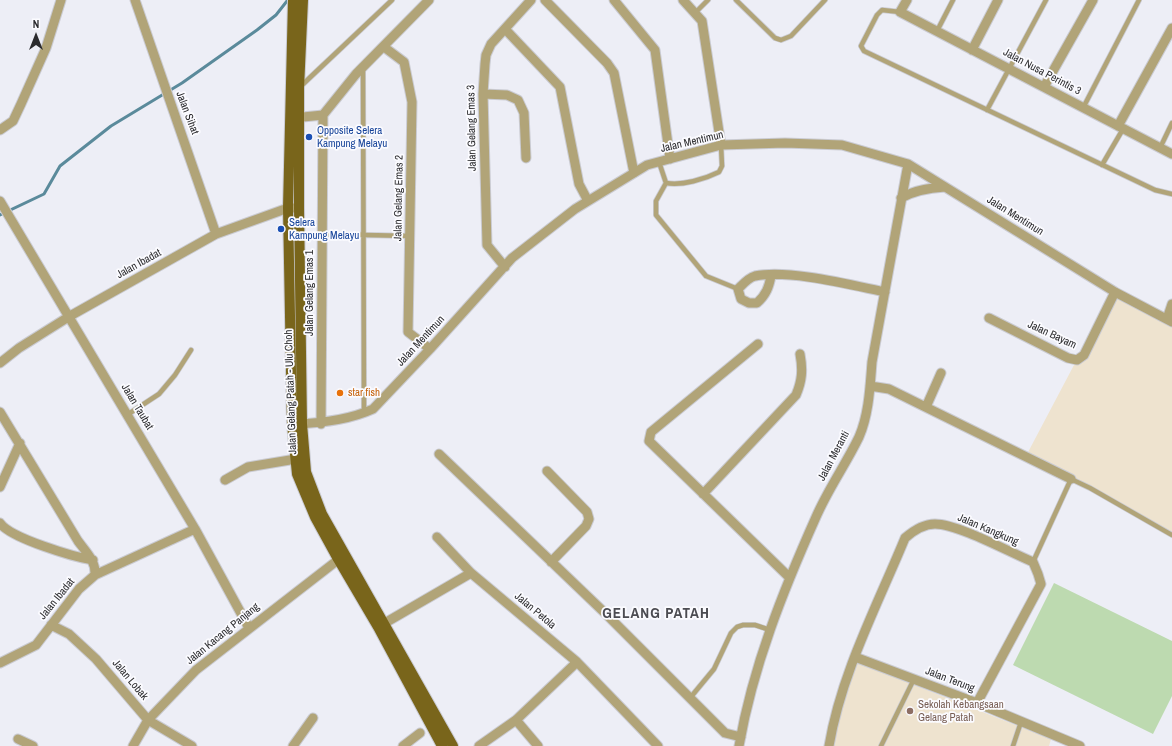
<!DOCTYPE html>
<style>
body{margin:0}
#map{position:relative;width:1172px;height:746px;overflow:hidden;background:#edeef6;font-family:"Archivo Narrow",sans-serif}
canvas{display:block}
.north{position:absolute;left:16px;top:16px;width:40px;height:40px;-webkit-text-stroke:3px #fbfbff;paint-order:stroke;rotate:0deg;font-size:11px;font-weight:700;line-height:16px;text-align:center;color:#2b2b2e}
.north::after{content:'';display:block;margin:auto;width:14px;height:18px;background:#2b2b2e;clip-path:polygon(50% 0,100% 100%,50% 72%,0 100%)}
</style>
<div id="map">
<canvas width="1172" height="746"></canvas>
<div class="north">N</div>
</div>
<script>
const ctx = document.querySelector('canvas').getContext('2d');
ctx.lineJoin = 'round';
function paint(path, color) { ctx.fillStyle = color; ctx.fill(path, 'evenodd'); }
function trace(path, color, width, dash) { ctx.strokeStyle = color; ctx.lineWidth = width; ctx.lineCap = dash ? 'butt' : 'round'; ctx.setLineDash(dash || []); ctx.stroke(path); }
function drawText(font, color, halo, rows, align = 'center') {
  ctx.font = font + ' "Archivo Narrow",sans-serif'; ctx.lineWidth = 3.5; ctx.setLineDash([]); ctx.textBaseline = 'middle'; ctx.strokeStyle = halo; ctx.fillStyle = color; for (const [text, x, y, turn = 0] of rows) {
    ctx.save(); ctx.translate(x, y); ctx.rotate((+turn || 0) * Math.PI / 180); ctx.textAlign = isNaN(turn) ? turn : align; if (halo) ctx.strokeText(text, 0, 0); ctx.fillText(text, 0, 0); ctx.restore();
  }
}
paint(new Path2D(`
 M 1112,293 L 1172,325 L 1172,532 L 1026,456 Z
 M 856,662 L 1051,739 L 1049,746 L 830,746 L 843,697 Z`), '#eee3cf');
paint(new Path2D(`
 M 1054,583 L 1172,641 L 1172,696 L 1153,734 L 1013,665 Z`), '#bddab0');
trace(new Path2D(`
 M 0,215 L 44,194 L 60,166 L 111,126 L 182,83 L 257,30 L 276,15 L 287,1`), '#5a8a9b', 3);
const lane = new Path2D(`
 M 736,0 L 775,38 L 781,40 L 791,36 L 825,0
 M 900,12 L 882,10 L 877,15 L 861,46 L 864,51 L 1155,190 L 1172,194
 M 695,13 L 708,0
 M 937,31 L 953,0
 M 363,69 L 364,413
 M 301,86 L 392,0
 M 1083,108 L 1139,0
 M 987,110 L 1046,0
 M 1160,148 L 1172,123
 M 659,162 L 666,183 C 682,186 705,179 719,172 L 722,166 L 721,145
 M 1102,165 L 1123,129
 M 666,183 L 656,201 L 656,215 L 706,276 L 738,289
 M 322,234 L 410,236
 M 127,415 L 159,394 L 175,375 L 191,350
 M 1033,562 L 1071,479 L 1090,488 L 1172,535
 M 690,698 L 714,669 L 731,633 L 737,627 L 743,625 L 755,625 L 770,630
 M 881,746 L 914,679
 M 1013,746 L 1021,722`);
const street = new Path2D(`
 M 135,0 L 216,234
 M 545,0 L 607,63 L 614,73 L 634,173
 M 614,0 L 655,50 L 670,159
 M 683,0 L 702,21 L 721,145
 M 907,0 L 900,12 L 1172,154
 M 505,29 L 560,87 L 579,184 L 588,201
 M 384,47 L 404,62 L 412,102 L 408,332 L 430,349
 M 972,50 L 998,0
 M 1044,87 L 1093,0
 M 483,94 L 507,95 L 518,100 L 524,113 L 526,158
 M 323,115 L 356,74 L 429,0
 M 293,118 L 323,115
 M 1118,126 L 1172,28
 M 0,130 L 13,121 L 21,104 L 46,48 L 61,0
 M 901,198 C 915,190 929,188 945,187
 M 0,201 L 195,529 L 249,628
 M 505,267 L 487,245 L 483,94 L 485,64 L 486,55 L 491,44 L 531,0
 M 771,276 C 769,287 766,295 757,303 L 749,303 L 741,299 L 738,289 C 743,284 748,278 755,276 C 788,269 851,285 885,292
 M 989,318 L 1068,358 L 1077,360 L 1084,355 L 1115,292
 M 1167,319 L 1172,304
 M 758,344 L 651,432 L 649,441 L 789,577
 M 0,363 L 19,348 L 70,316 L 216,234 L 288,208 L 299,208
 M 870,386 L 889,389 L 1071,479
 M 926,407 L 941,373
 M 0,412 L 78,541 C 86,552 96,561 95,575
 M 296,424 C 322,423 349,420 373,409 L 430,349 L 512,258 L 575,209 L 647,165 L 721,145 L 785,143 L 842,145 L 908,164 L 1115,292 L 1172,322
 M 321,424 L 323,115
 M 439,454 L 606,614 L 725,733 L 741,737
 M 547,471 L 587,512 L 589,519 L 586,526 L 551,562
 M 225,480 L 248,467 L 296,459
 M 0,487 L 20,443
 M 703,494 L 796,395 C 802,381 803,370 800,354
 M 0,523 C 10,538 74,557 93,560
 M 437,537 L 471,573 L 577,662 L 658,746
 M 51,625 L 69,634 L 96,659 L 148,720 L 192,746
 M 378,627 L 471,573
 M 855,657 L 977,703 L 1080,746
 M 0,663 L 36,645 L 79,589 L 95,575 L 195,529
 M 516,720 L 538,746
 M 18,739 L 33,746
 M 133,746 L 148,720 L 196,670 L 343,556
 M 293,746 L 313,718
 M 403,746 L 420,733
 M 479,746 L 516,720 L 577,662
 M 739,746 C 753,666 783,591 816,517 C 828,489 846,464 859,437 C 869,414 870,387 872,362 L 908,164
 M 829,746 C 841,674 877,606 905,538 C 913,531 923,524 935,524 C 958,524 1009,552 1033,562 L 1038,574 L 1041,584 L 977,703`);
const primary = new Path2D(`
 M 293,0 L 288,208 L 292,424 L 297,474 L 315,517 L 338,559 L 378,627 L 442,746
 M 303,0 L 299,88 L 299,208 L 302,424 L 306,472 L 322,514 L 453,746`);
trace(lane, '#cacbd2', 6);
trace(street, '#cacbd2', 11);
trace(primary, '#cacbd2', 12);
trace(lane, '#b1a478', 4.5);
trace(street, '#b1a478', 9);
trace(primary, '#79651b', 10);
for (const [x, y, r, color] of [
 [309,137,4,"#1a4fb4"],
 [281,229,4,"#1a4fb4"],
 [340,393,4,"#e8710a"],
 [910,711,4,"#8d6e63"]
]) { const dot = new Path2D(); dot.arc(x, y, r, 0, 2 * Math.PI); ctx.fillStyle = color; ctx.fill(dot); trace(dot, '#fbfbff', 1.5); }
drawText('11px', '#2b2b2e', '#fbfbff', [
 ["Jalan Nusa Perintis 3",1042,72,28],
 ["Jalan Sihat",187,113,69],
 ["Jalan Gelang Emas 3",472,128,-91],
 ["Jalan Mentimun",692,142,-13],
 ["Jalan Gelang Emas 2",399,198,-89],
 ["Jalan Mentimun",1015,216,32],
 ["Jalan Ibadat",139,264,-29],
 ["Jalan Gelang Emas 1",310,293,-90],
 ["Jalan Bayam",1052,335,25],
 ["Jalan Mentimun",421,341,-47],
 ["Jalan Gelang Patah - Ulu Choh",291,392,-92],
 ["Jalan Taubat",137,407,59],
 ["Jalan Meranti",834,456,-62],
 ["Jalan Kangkung",988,530,23],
 ["Jalan Ibadat",57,599,-51],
 ["Jalan Petola",535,611,40],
 ["Jalan Kacang Panjang",223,634,-39],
 ["Jalan Lobak",130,680,50],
 ["Jalan Terung",950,680,21]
]);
drawText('11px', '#164399', '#fbfbff', [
 ["Opposite Selera",317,131],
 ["Kampung Melayu",317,144],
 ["Selera",289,223],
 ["Kampung Melayu",289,236]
], 'left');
drawText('11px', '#c56008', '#fbfbff', [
 ["star fish",348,393]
], 'left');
drawText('11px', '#785e54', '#fbfbff', [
 ["Sekolah Kebangsaan",918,705],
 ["Gelang Patah",918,718]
], 'left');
ctx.letterSpacing = '1px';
drawText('bold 15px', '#4c4c52', '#fbfbff', [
 ["GELANG PATAH",656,614]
]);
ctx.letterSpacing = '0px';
</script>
